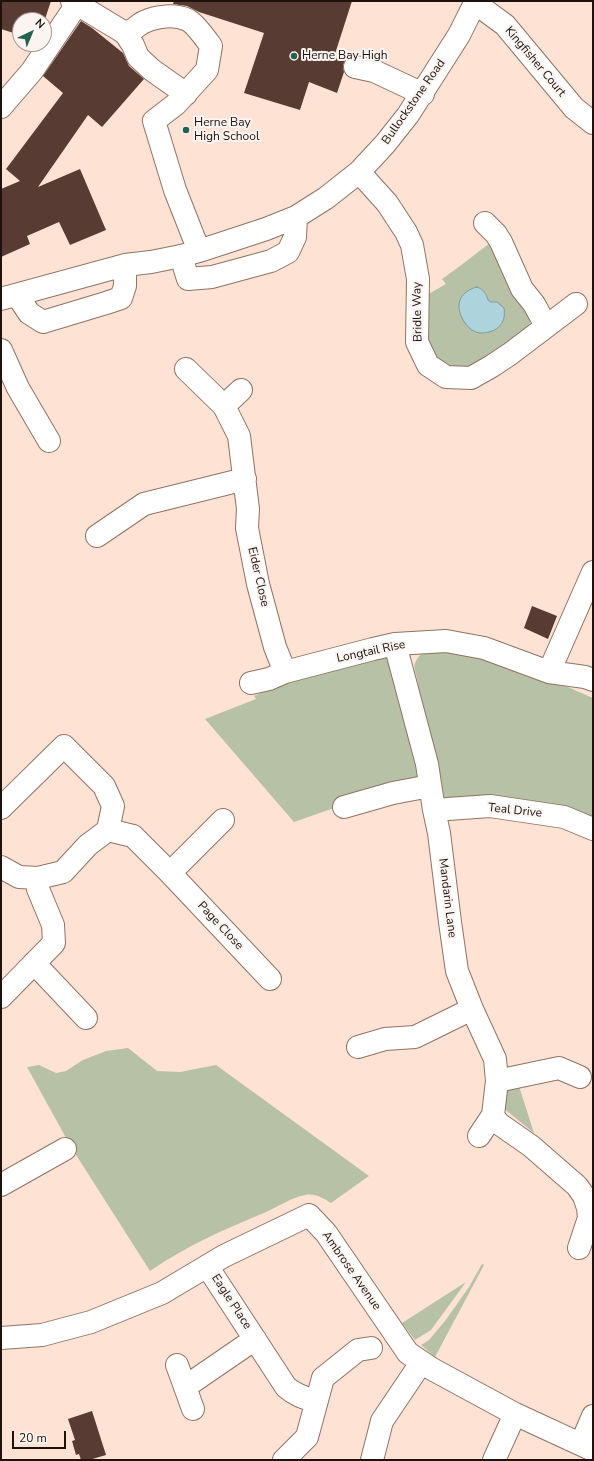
<!DOCTYPE html>
<style>
body{margin:0}
#map{position:relative;width:594px;height:1461px;overflow:hidden;background:#fee2d4;font-family:"Nunito Sans",sans-serif}
canvas{display:block}
.frame{position:absolute;inset:0;border:2px solid #1d120c;pointer-events:none}
.north{position:absolute;left:12px;top:12px;width:40px;height:40px;box-sizing:border-box;background:#fbf4f1;border:1px solid #a29a95;border-radius:50%;rotate:44deg;font-size:11px;font-weight:700;line-height:16px;text-align:center;color:#1d120c}
.north::after{content:'';display:block;margin:auto;width:14px;height:18px;background:#24624f;clip-path:polygon(50% 0,100% 100%,50% 72%,0 100%)}
.scale{position:absolute;left:12px;top:1431px;width:54px;height:18px;box-sizing:border-box;border:2px solid #1d120c;border-top:0;padding-left:5px;font-size:12px;line-height:14px;white-space:nowrap;color:#1d120c;-webkit-text-stroke:3px #fbf4f1;paint-order:stroke}
</style>
<div id="map">
<canvas width="594" height="1461"></canvas>
<div class="frame"></div>
<div class="north">N</div>
<div class="scale">20 m</div>
</div>
<script>
const ctx = document.querySelector('canvas').getContext('2d');
ctx.lineJoin = 'round';
function paint(path, color) { ctx.fillStyle = color; ctx.fill(path, 'evenodd'); }
function trace(path, color, width, dash) { ctx.strokeStyle = color; ctx.lineWidth = width; ctx.lineCap = dash ? 'butt' : 'round'; ctx.setLineDash(dash || []); ctx.stroke(path); }
function drawText(font, color, halo, rows, align = 'center') {
  ctx.font = font + ' "Nunito Sans",sans-serif'; ctx.lineWidth = 4; ctx.setLineDash([]); ctx.textBaseline = 'middle'; ctx.strokeStyle = halo; ctx.fillStyle = color; for (const [text, x, y, turn = 0] of rows) {
    ctx.save(); ctx.translate(x, y); ctx.rotate((+turn || 0) * Math.PI / 180); ctx.textAlign = isNaN(turn) ? turn : align; if (halo) ctx.strokeText(text, 0, 0); ctx.fillText(text, 0, 0); ctx.restore();
  }
}
paint(new Path2D(`
 M 490,243 L 531,321 L 526,330 L 474,368 L 444,367 L 429,351 L 425,296 L 446,284 L 442,279 L 460,266 Z
 M 450,651 L 486,657 L 547,678 L 593,698 L 593,817 L 568,809 L 443,799 L 438,787 L 334,808 L 294,822 L 205,719 L 256,699 L 254,696 L 283,684 L 383,655 L 392,658 L 414,693 L 418,687 C 418,670 408,668 422,653 Z
 M 128,1048 L 157,1071 L 180,1072 L 216,1065 L 369,1176 L 331,1203 C 323,1198 315,1193 305,1195 C 291,1198 279,1206 266,1212 C 225,1229 186,1246 150,1271 L 71,1147 L 27,1067 L 39,1065 L 56,1073 L 66,1071 L 83,1060 L 106,1051 Z
 M 517,1080 L 534,1133 L 502,1107 L 499,1089 Z
 M 482,1264 L 484,1265 L 435,1357 L 421,1345 L 429,1340 L 445,1321 L 469,1287 Z
 M 466,1282 L 431,1330 L 415,1340 L 402,1323 Z`), '#b6c1a5');
const water = new Path2D(`
 M 477,287 C 484,290 486,293 488,300 L 491,302 L 497,302 L 504,308 C 506,320 501,329 489,332 C 485,333 479,334 474,331 C 471,330 467,326 465,323 C 454,307 458,292 477,287 Z`);
paint(water, '#add3dc');
trace(water, '#82999e', 1);
paint(new Path2D(`
 M 1,1 L 51,1 L 44,22 L 44,20 L 20,20 L 20,35 L 1,29 Z
 M 174,1 L 352,1 L 334,57 L 345,61 L 343,65 L 344,72 L 337,93 L 309,82 L 300,110 L 244,93 L 264,33 L 199,12 L 187,6 L 173,4 Z
 M 81,21 L 92,28 L 123,53 L 129,66 L 144,79 L 102,127 L 88,115 L 38,187 L 80,169 L 106,230 L 70,245 L 59,222 L 27,236 L 30,244 L 1,257 L 1,189 L 20,181 L 6,169 L 63,93 L 43,76 Z
 M 532,606 L 557,616 L 548,639 L 524,628 Z
 M 92,1411 L 106,1455 L 89,1460 L 81,1460 L 79,1454 L 76,1455 L 72,1441 L 75,1440 L 68,1419 Z`), '#583c33');
const minor = new Path2D(`
 M 72,1 L 125,33 C 133,32 137,25 144,22 C 157,16 175,14 188,20 C 195,24 206,39 211,46 L 207,70 L 176,104 L 154,121 L 175,190 L 199,251
 M 475,3 L 505,25 L 574,108 L 593,123
 M 125,33 L 133,45 L 138,57 L 152,70 L 186,94
 M 355,67 L 374,71 L 423,94
 M 1,107 L 32,71 L 77,4
 M 359,172 L 387,203 L 406,232 L 412,245 L 418,279 L 417,342 L 428,365 L 446,377 L 471,378 L 492,366 L 510,354 L 576,304
 M 485,223 L 496,234 L 501,242 L 522,289 L 534,304 L 546,326
 M 181,256 L 188,279 L 212,277 L 271,261 L 288,252 L 295,237 L 296,217
 M 17,295 L 29,313 L 43,322 L 106,303 L 121,298 L 125,286 L 125,265
 M 1,299 L 125,265 L 151,262 L 181,256 L 199,251 L 266,229 L 296,217 L 326,198 L 359,172 L 385,144 L 408,115 L 459,35 L 476,1
 M 1,350 L 18,388 L 49,441
 M 186,369 L 224,406 L 239,436 L 248,509 L 247,528 L 258,584 L 275,647 L 285,672
 M 224,406 L 241,390
 M 97,536 L 144,504 L 245,479
 M 395,644 L 427,764 L 434,810 L 439,833 L 450,922 L 457,971 L 472,1009 L 495,1059 L 497,1081 L 493,1115 L 498,1123 L 531,1146 L 577,1186 L 584,1196 L 588,1208 L 589,1218 L 579,1248
 M 549,672 L 593,572
 M 251,683 L 269,679 L 285,672 L 373,649 L 395,644 L 446,641 L 484,648 L 549,672 L 585,677 L 593,680
 M 344,807 L 393,793 L 430,786
 M 1,808 L 64,746 L 104,786 L 113,806 L 108,830
 M 434,810 L 490,806 L 564,817 L 593,829
 M 1,867 L 19,877 L 38,878 L 63,872 L 88,845 L 108,830 L 133,836 L 170,873 L 223,820
 M 170,873 L 270,979
 M 34,963 L 86,1018
 M 1,997 L 54,943 L 53,925 L 38,889 L 38,878
 M 358,1047 L 385,1039 L 415,1037 L 472,1009
 M 497,1081 L 559,1068 L 580,1077
 M 479,1136 L 493,1115
 M 1,1185 L 65,1149
 M 207,1266 L 286,1387 C 295,1395 304,1398 316,1401
 M 1,1338 L 42,1335 L 91,1322 L 162,1293 L 224,1256 L 309,1215 L 326,1233 L 408,1353 L 432,1369 L 515,1414 L 593,1450
 M 177,1365 L 193,1409
 M 185,1387 L 255,1339
 M 581,1444 L 593,1416
 M 284,1460 L 307,1437 L 323,1378 L 358,1350 L 371,1348
 M 372,1460 L 382,1421 L 421,1363
 M 494,1460 L 515,1414`);
trace(minor, '#917363', 24);
trace(minor, '#fff', 22);
for (const [x, y, r, color] of [
 [294,56,4,"#24624f"],
 [186,130,4,"#24624f"]
]) { const dot = new Path2D(); dot.arc(x, y, r, 0, 2 * Math.PI); ctx.fillStyle = color; ctx.fill(dot); trace(dot, '#fbf4f1', 1.5); }
drawText('12px', '#1d120c', '#fbf4f1', [
 ["Herne Bay High",302,56],
 ["Herne Bay",194,123],
 ["High School",194,137]
], 'left');
drawText('12px', '#1d120c', '#fbf4f1', [
 ["Kingfisher Court",535,62,50],
 ["Bullockstone Road",414,102,-55],
 ["Bridle Way",418,312,-91],
 ["Eider Close",258,577,77],
 ["Longtail Rise",371,652,-12],
 ["Teal Drive",515,811,6],
 ["Mandarin Lane",447,898,83],
 ["Page Close",220,926,47],
 ["Ambrose Avenue",351,1271,55],
 ["Eagle Place",231,1302,57]
]);
</script>
